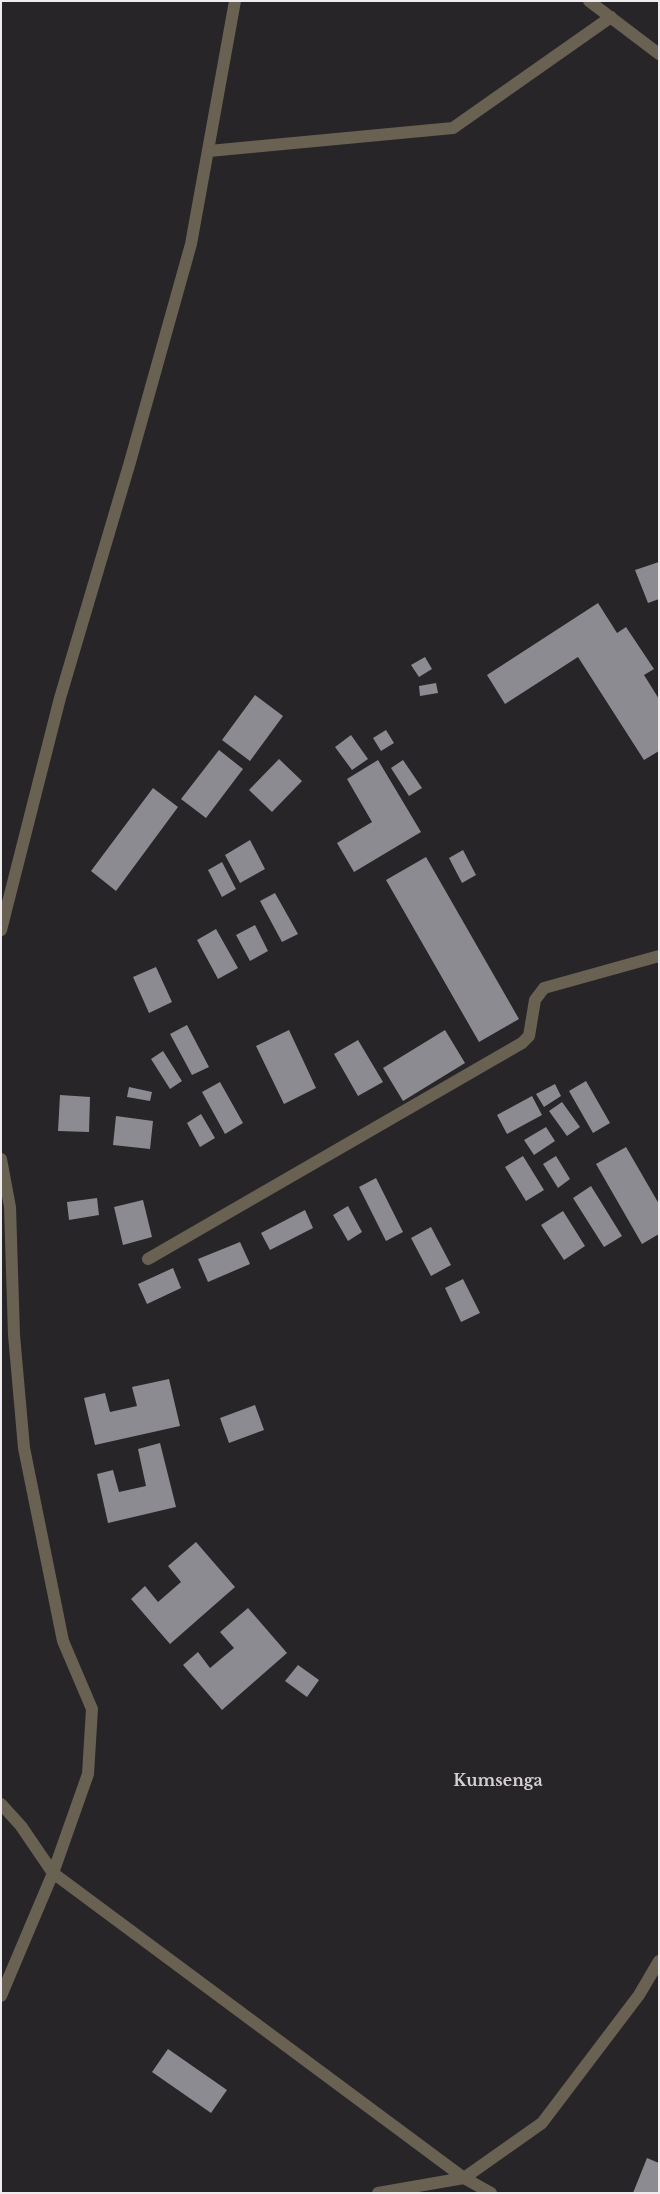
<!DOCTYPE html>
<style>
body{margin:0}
#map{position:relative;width:660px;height:2194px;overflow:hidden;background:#282529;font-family:"Libre Baskerville",serif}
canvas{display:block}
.frame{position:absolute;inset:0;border:2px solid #eeecee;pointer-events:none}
</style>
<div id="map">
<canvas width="660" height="2194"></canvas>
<div class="frame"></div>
</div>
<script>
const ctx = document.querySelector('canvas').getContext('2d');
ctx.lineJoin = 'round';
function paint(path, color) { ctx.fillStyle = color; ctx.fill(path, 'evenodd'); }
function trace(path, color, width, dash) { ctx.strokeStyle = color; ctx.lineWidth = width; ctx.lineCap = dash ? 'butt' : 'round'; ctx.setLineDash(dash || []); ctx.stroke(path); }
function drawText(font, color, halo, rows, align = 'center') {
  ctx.font = font + ' "Libre Baskerville",serif'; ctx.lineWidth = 5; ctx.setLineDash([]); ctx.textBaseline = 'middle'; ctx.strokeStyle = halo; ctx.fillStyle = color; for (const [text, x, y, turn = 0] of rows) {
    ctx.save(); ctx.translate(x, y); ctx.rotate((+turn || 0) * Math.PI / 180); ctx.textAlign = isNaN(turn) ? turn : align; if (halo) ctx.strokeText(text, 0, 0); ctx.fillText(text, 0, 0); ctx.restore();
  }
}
paint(new Path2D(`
 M 659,562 L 659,599 L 648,603 L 635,570 Z
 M 598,603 L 617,633 L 626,627 L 654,669 L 644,675 L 659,699 L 659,751 L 644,760 L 578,657 L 505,704 L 487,675 Z
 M 425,657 L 432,669 L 419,677 L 411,665 Z
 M 436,683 L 438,693 L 420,696 L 419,686 Z
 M 255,695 L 283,716 L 250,761 L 222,740 Z
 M 386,730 L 394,743 L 381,751 L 373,738 Z
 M 351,735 L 368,759 L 352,770 L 335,747 Z
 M 219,750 L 243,769 L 206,818 L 181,799 Z
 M 279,759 L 302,781 L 272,812 L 249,790 Z
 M 378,760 L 421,832 L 354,872 L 337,843 L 372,822 L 347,779 Z
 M 403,760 L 422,788 L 409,796 L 391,768 Z
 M 153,788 L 178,807 L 116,891 L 91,871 Z
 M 250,840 L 265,869 L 240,883 L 225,855 Z
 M 463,850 L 476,875 L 462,883 L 449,858 Z
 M 426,857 L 519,1019 L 479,1042 L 386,880 Z
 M 222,862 L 236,889 L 222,897 L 208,870 Z
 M 275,893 L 298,934 L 282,942 L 260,901 Z
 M 255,925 L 268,951 L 250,961 L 236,935 Z
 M 216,929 L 238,968 L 218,979 L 197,940 Z
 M 156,967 L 172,1002 L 149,1013 L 133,977 Z
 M 187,1025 L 209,1067 L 192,1075 L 170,1034 Z
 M 289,1030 L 316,1088 L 284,1104 L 256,1046 Z
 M 445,1030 L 465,1063 L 403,1101 L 383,1068 Z
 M 358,1040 L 383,1082 L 358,1096 L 334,1054 Z
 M 163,1051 L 182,1081 L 170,1089 L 151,1059 Z
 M 586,1081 L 610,1123 L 593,1133 L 569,1091 Z
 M 220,1082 L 243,1123 L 225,1134 L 202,1092 Z
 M 555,1084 L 561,1096 L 544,1107 L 536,1094 Z
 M 129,1087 L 152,1092 L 150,1101 L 127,1097 Z
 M 60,1095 L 90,1097 L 89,1132 L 58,1131 Z
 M 532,1096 L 542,1115 L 507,1134 L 497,1115 Z
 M 562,1102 L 580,1127 L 567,1136 L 549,1111 Z
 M 201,1114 L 215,1138 L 200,1147 L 187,1123 Z
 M 116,1116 L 153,1121 L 150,1149 L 113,1145 Z
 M 546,1127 L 555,1141 L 534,1155 L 524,1140 Z
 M 626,1147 L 659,1204 L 659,1234 L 642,1244 L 596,1164 Z
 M 523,1156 L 544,1190 L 526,1201 L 505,1167 Z
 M 556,1156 L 570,1179 L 558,1188 L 543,1164 Z
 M 376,1178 L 403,1232 L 386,1241 L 359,1187 Z
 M 591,1186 L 622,1236 L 604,1247 L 573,1198 Z
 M 97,1198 L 99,1215 L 69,1220 L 67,1202 Z
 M 143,1200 L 152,1237 L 123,1245 L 114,1207 Z
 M 348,1206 L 362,1232 L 348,1241 L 333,1215 Z
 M 305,1210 L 313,1228 L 270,1250 L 261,1233 Z
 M 563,1211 L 585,1246 L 564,1260 L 541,1225 Z
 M 431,1227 L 451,1265 L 431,1276 L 411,1238 Z
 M 240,1242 L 250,1264 L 208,1282 L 198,1259 Z
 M 173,1268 L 181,1288 L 147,1304 L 138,1284 Z
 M 463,1279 L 480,1313 L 461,1322 L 445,1288 Z
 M 169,1379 L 180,1426 L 95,1445 L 84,1398 L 105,1393 L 110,1412 L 137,1406 L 132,1387 Z
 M 255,1405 L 264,1430 L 229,1443 L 220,1418 Z
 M 160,1443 L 176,1507 L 108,1523 L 97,1474 L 113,1470 L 119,1492 L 146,1486 L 138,1449 Z
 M 196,1542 L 235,1587 L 170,1644 L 131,1599 L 145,1586 L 158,1602 L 181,1582 L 168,1566 Z
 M 248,1608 L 287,1653 L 222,1710 L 183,1665 L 198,1652 L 210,1668 L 234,1648 L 220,1632 Z
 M 298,1665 L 319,1680 L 307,1697 L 285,1681 Z
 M 168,2049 L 227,2090 L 211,2113 L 152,2072 Z
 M 647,2158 L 659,2163 L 659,2193 L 633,2193 Z`), '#8c8b91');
trace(new Path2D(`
 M 589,1 L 659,54
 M 209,151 L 453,128 L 611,17
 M 1,930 L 60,698 L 130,462 L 191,244 L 235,1
 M 1,1159 L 10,1207 L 14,1335 L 24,1448 L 63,1641 L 92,1709 L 88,1774 L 53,1873 L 1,1996
 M 148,1259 L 522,1043 L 529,1036 L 535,1000 L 544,988 L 659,956
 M 1,1804 L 21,1826 L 53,1873 L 464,2178 L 491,2193
 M 378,2193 L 464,2178 L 542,2123 L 639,1995 L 659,1961`), '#696151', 12);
drawText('bold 16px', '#d3cfd3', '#282529', [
 ["Kumsenga",498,1781]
]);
</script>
